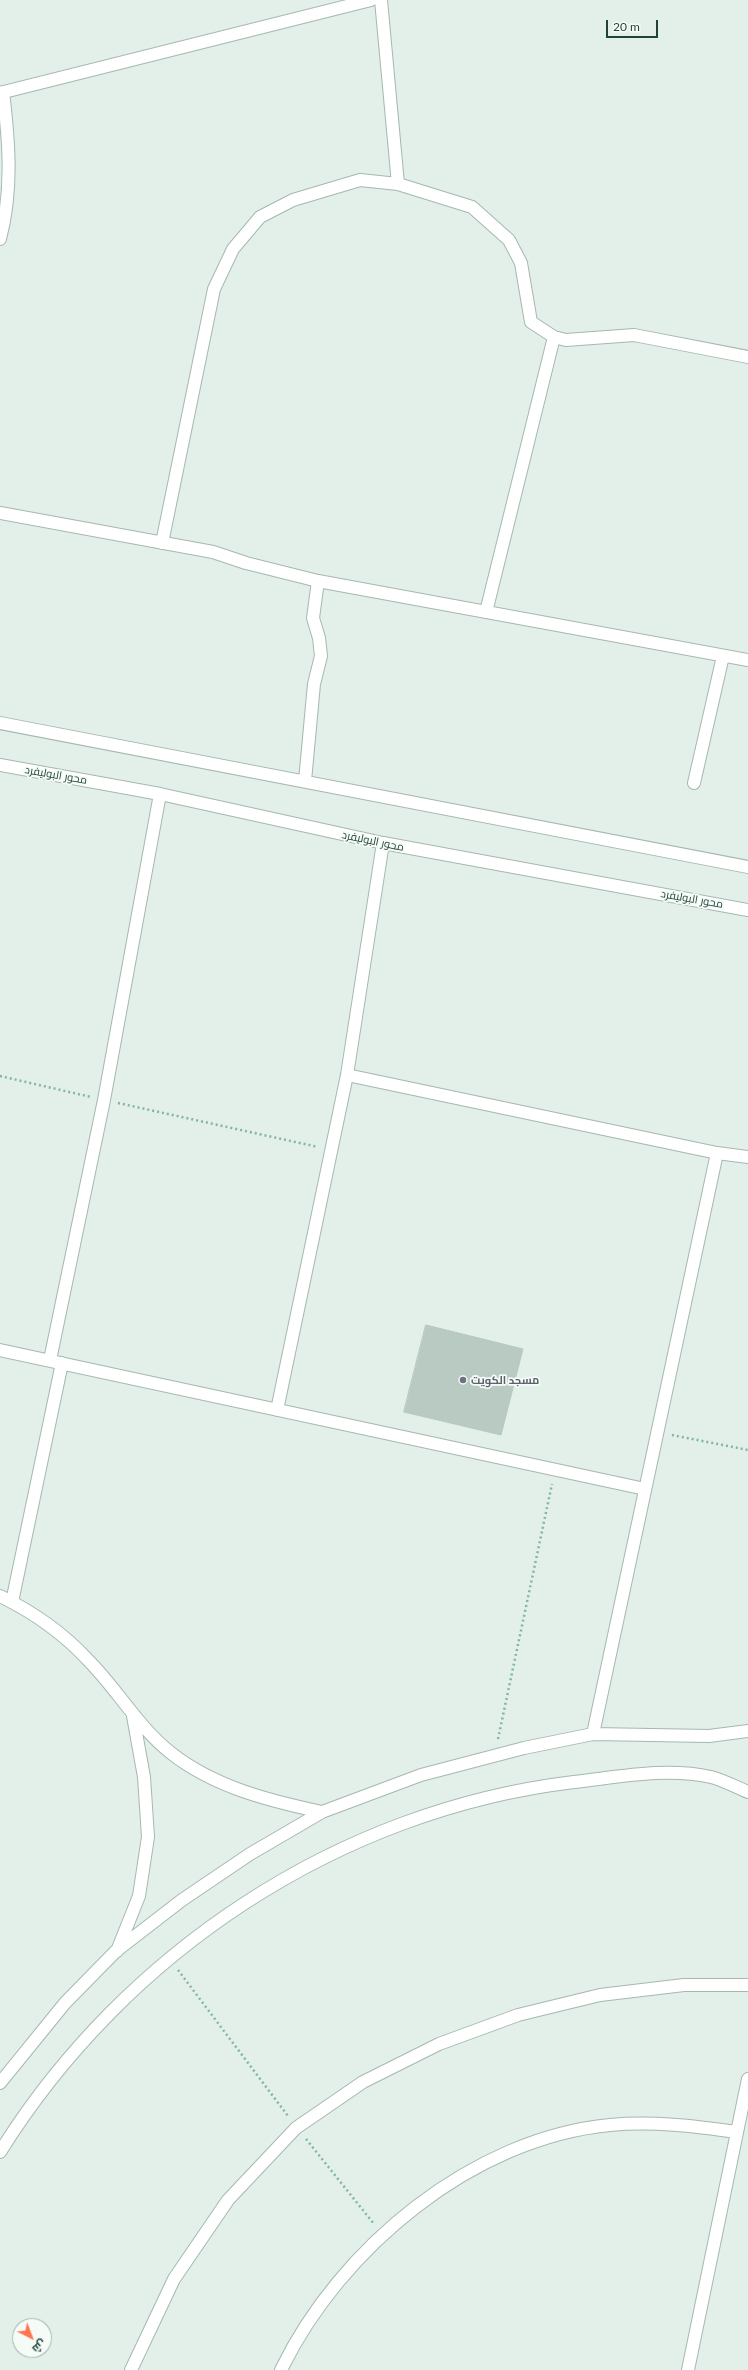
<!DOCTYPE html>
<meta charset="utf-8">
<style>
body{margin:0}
#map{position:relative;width:748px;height:2370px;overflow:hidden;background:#e3efe9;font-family:Lato,Cairo,sans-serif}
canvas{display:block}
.north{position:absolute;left:12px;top:2318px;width:40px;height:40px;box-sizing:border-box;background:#f5fbf7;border:1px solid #a0b1ab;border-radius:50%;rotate:138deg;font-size:11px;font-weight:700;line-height:16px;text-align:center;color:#204339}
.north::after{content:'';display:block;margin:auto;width:14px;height:18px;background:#ff7751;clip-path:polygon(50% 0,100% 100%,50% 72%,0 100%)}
.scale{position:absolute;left:606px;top:20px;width:52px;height:18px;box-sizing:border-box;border:2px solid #204339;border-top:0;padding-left:5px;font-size:12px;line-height:14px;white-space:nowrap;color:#204339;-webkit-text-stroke:3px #f5fbf7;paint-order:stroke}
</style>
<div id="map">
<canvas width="748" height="2370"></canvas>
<div class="north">ش</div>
<div class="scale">20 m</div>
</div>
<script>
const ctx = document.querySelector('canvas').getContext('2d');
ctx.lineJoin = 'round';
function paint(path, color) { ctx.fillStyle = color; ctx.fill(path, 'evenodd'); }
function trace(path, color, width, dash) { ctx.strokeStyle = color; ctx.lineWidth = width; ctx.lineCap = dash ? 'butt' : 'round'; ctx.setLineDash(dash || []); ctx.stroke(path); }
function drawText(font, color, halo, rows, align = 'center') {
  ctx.font = font + ' Lato,Cairo,sans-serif'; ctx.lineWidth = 3.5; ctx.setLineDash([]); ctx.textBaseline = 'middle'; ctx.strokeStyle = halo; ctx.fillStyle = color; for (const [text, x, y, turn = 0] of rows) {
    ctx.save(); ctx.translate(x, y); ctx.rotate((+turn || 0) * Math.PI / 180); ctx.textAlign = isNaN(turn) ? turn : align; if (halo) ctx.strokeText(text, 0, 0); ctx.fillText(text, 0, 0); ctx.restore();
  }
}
const building = new Path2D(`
 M 426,1325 L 523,1349 L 501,1435 L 404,1412 Z`);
paint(building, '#b8cac2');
trace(building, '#b5c9c0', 1);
const minor = new Path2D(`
 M 0,93 L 371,0
 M 398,184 L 472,207 L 509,240 L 521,263 L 531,322 L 554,337 L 566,340 L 634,335 L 748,357
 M 0,239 C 13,190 9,141 3,92
 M 0,513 L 213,552 L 246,563 L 318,581 L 748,660
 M 162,543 L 214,289 L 233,249 L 260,217 L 293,200 L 360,180 L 398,184 L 381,0
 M 486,612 L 554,337
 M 0,723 L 748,867
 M 0,765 L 160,794 L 383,843 L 748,910
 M 305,781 L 314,684 L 321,656 L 319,638 L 313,618 L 318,581
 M 694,783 L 723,656
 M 347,1075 L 717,1153 L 748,1157
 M 0,1350 L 645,1489
 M 50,1360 L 104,1100 L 160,794
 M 277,1410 L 347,1075 L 383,843
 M 0,1596 C 33,1612 63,1633 88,1660 C 117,1689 138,1727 171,1753 C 214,1787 270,1801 322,1812
 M 12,1602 L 62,1363
 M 593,1734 L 717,1153
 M 117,1951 L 139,1896 L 148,1837 L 144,1777 L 133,1716
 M 0,2083 L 65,2003 L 116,1951 L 182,1900 L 250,1854 L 322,1812 L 421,1775 L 524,1748 L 593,1734 L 709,1736 L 748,1731
 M 0,2152 C 125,1952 339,1810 574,1782 C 619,1777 666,1767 711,1777 C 723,1780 736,1787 748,1792
 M 131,2370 L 174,2279 L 228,2200 L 296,2128 L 363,2082 L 439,2044 L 518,2015 L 600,1995 L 684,1985 L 748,1985
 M 281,2370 C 340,2248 473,2138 610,2125 C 653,2121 694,2126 737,2132
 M 688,2370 L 748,2079`);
trace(minor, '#a5b8b1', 14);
trace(new Path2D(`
 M 0,1076 L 91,1097
 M 118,1103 L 318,1147
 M 672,1435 L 748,1450
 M 498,1739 L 552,1484
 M 178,1970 L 288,2116
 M 306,2139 L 374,2224`), '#80b6a4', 2.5, [2, 3]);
trace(minor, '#fff', 12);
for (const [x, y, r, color] of [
 [463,1380,4,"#6b7280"]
]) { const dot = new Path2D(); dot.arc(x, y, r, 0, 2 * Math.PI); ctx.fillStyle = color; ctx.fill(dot); trace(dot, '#f5fbf7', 1.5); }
drawText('11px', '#204339', '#f5fbf7', [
 ["محور البوليفرد",56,775,10],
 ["محور البوليفرد",373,841,12],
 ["محور البوليفرد",692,899,10]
]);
drawText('bold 11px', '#5b616d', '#f5fbf7', [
 ["مسجد الكويت",471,1380]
], 'left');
</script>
